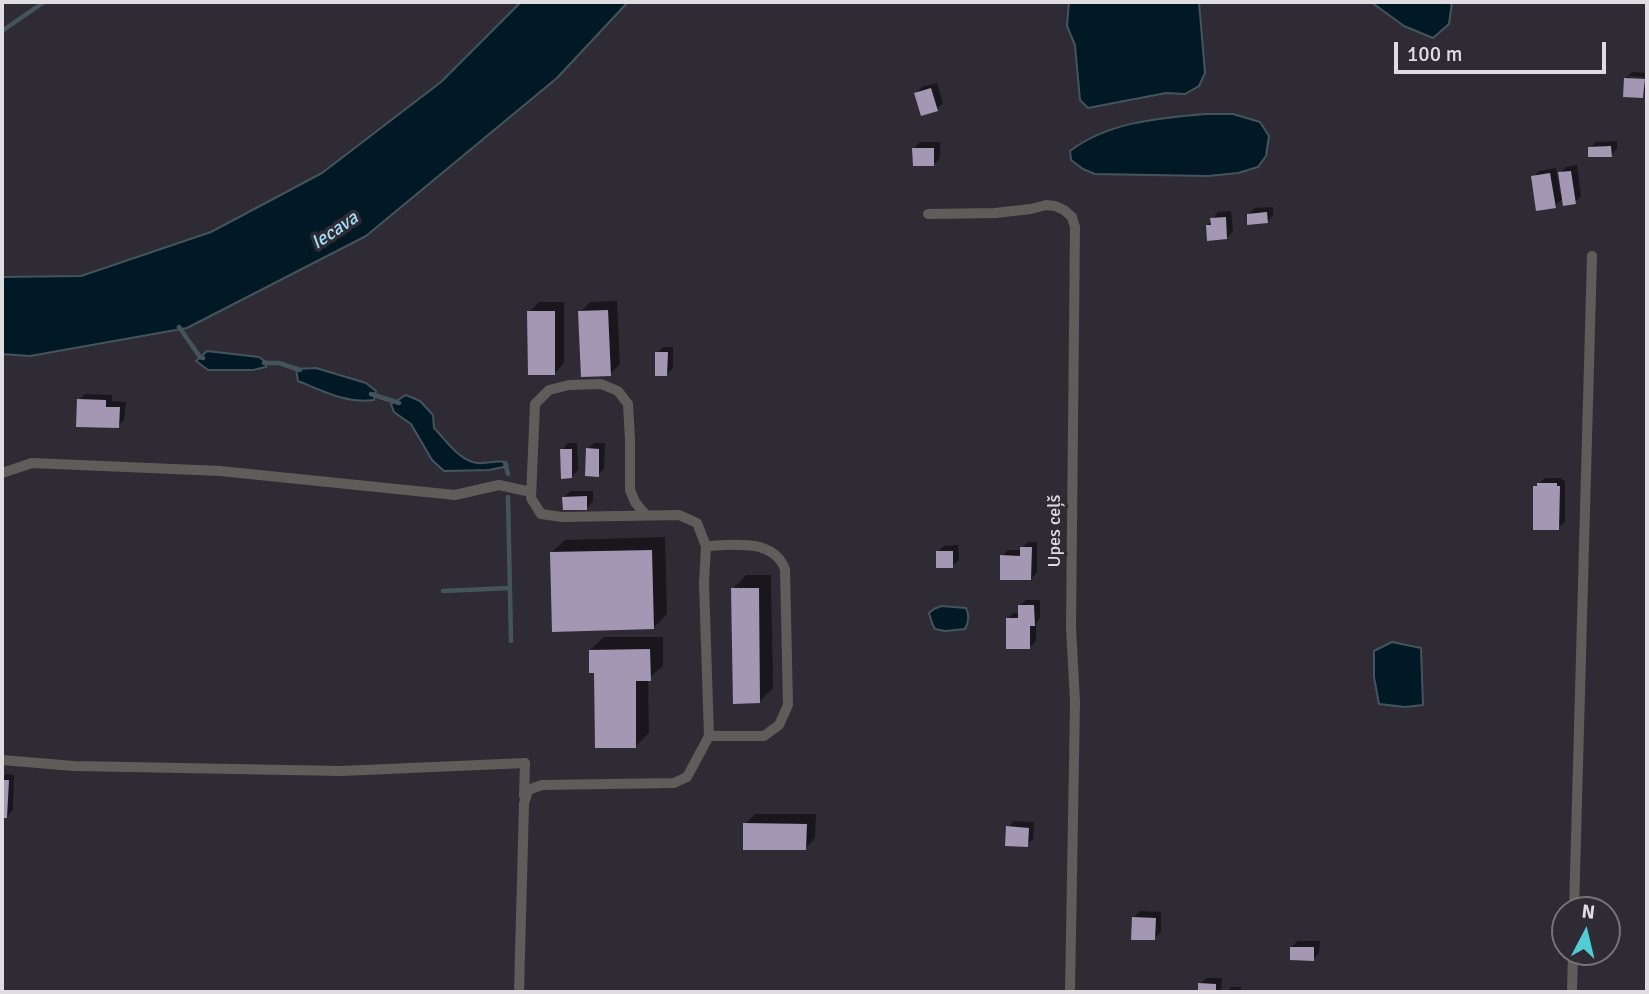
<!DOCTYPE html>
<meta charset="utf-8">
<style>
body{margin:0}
#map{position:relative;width:1649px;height:994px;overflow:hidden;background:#2f2b34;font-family:Signika,sans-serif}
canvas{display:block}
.frame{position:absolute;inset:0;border:4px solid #dfdce2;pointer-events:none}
.north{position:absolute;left:1551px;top:896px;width:70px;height:70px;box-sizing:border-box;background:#2f2b34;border:2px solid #75727a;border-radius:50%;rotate:7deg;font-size:19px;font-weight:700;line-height:28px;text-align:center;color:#dfdce2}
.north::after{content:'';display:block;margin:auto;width:24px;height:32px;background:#51ccd2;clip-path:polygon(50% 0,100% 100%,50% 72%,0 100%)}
.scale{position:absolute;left:1394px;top:42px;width:212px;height:32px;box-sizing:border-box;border:4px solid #dfdce2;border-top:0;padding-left:9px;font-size:21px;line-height:24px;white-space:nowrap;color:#dfdce2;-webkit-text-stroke:5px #2f2b34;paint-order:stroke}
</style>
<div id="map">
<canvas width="1649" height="994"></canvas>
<div class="frame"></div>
<div class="north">N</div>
<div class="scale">100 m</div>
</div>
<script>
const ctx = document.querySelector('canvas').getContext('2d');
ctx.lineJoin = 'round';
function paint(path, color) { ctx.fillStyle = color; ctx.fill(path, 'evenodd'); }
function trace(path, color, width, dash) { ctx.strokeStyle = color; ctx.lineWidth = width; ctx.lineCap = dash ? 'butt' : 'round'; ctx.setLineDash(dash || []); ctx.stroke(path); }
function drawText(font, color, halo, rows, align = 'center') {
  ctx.font = font + ' Signika,sans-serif'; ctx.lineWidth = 7; ctx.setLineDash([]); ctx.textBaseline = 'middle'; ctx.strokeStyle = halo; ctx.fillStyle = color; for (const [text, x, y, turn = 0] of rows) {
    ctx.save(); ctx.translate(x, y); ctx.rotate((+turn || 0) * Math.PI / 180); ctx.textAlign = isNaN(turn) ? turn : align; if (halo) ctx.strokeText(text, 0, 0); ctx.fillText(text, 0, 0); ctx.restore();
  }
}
const water = new Path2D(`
 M 521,2 L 628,2 L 557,78 L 366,236 L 187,328 L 30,356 L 2,354 L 2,277 L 81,276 L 211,232 L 322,173 L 441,82 Z
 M 1069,2 L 1199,2 L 1205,73 L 1199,86 L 1185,94 L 1166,93 L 1088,108 L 1080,100 L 1075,45 L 1067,26 Z
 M 1371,2 L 1452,2 L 1449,24 L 1433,38 L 1404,26 Z
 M 1205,114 L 1233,114 L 1260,122 L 1269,136 L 1266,156 L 1258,167 L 1238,173 L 1208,176 L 1095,174 L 1083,169 L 1071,160 L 1070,151 C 1108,122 1159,118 1205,114 Z
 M 207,351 L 259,357 L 267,363 L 266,367 L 253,370 L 208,370 L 196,361 Z
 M 316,368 L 366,383 L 376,391 L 374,400 C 347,404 323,391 298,381 L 296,369 Z
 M 406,395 L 420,401 L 433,415 L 434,428 C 446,440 460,462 478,463 C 487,464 496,460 506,462 L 508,466 L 489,470 L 444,471 L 432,460 L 411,424 L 394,412 L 391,404 Z
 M 941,606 L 966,608 C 970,616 969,622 965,629 L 945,631 L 935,629 L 932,623 L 929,613 L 934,609 Z
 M 1392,642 L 1421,648 L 1423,705 L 1405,707 L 1379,704 L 1374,677 L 1374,651 Z`);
paint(water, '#001924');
trace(water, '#43545d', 2);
paint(new Path2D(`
 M 1632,72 L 1647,73 L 1647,78 L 1629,76 L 1629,80 L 1647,81 L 1647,92 L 1643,96 L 1626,78 Z
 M 937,83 L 943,103 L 937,109 L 916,93 L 922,87 Z
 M 1617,141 L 1617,149 L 1611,155 L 1590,148 L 1596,142 Z
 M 920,142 L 940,142 L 940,158 L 934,164 L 914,148 Z
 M 1577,165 L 1581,196 L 1575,202 L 1564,197 L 1555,206 L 1533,177 L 1539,171 L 1556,168 L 1560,193 L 1563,193 L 1560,173 L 1566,167 Z
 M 1273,207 L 1273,215 L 1267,222 L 1248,214 L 1255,208 Z
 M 1231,211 L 1233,231 L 1227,238 L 1207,226 L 1218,212 Z
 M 617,301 L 620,364 L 610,374 L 580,312 L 590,302 Z
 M 539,302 L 564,302 L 564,363 L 555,373 L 529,312 Z
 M 663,347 L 673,347 L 673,368 L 667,374 L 657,353 Z
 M 85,394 L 112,395 L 112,401 L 126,402 L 124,420 L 118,426 L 79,400 Z
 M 568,443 L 577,443 L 578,470 L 571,477 L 562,450 Z
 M 594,443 L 605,443 L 604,469 L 598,475 L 588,449 Z
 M 1545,478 L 1562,478 L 1562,480 L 1565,481 L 1565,522 L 1558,528 L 1535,487 Z
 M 571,491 L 593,491 L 593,502 L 587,508 L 564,497 Z
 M 665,537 L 667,614 L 654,627 L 551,553 L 565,540 Z
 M 1028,542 L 1037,542 L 1037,572 L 1031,579 L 1002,556 L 1008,550 L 1022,550 L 1022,548 Z
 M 958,545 L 959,560 L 952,566 L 937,552 L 944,546 Z
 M 746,575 L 771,575 L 773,688 L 759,702 L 733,589 Z
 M 1026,600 L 1040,600 L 1040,618 L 1036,623 L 1036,641 L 1029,648 L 1007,619 L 1014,613 L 1019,613 L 1019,606 Z
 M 604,637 L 663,637 L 663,666 L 648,679 L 649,733 L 636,746 L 596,671 L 590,650 Z
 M 6,774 L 14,775 L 13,810 L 7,817 L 2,817 L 2,779 Z
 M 755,814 L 816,814 L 815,838 L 806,848 L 745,824 Z
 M 1014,821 L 1034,822 L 1033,839 L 1027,845 L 1008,827 Z
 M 1140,911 L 1161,912 L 1161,932 L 1154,938 L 1133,918 Z
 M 1298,941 L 1320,941 L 1319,953 L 1313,959 L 1291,947 Z
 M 1206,978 L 1222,978 L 1221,992 L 1196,992 L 1199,989 L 1200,984 Z
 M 1231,987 L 1241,987 L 1241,992 L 1229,992 L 1229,989 Z`), '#0007');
trace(new Path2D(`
 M 2,31 L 44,2
 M 179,327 L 200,357 L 203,358
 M 264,363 L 279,363 L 300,370
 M 371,394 L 399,403
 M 505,463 L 508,474
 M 508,497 L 511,641
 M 443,591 L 510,588`), '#43545d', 4.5);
paint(new Path2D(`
 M 1624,78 L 1645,79 L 1643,98 L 1623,97 Z
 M 931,88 L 938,111 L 921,116 L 914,93 Z
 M 1611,146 L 1612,157 L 1588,157 L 1588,147 Z
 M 912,148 L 934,148 L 934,166 L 913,166 Z
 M 1571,171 L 1576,204 L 1563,206 L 1558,172 Z
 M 1550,173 L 1556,208 L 1536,211 L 1531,176 Z
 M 1267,212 L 1268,223 L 1247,225 L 1247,214 Z
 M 1226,217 L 1227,239 L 1207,241 L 1206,225 L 1211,225 L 1210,218 Z
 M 608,310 L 611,376 L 581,377 L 578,311 Z
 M 527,311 L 555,311 L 555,375 L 528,375 Z
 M 655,352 L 668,352 L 667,376 L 655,376 Z
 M 77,399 L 106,400 L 106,407 L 120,407 L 119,428 L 76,427 Z
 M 586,448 L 599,449 L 599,477 L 585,476 Z
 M 560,449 L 572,449 L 572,478 L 561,479 Z
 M 1537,483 L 1557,483 L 1557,486 L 1560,486 L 1559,530 L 1533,530 L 1533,486 L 1537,486 Z
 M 587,496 L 587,510 L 563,510 L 562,497 Z
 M 1020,547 L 1032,547 L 1031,580 L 1000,580 L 1000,555 L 1020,556 Z
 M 652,550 L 654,629 L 552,632 L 550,552 Z
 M 936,551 L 953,551 L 953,568 L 936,568 Z
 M 731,588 L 759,588 L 760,703 L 733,704 Z
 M 1018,605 L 1034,605 L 1035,626 L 1030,626 L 1030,649 L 1006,649 L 1006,618 L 1018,618 Z
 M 650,649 L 651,681 L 636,681 L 636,748 L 595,748 L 594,673 L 589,673 L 589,650 Z
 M 2,780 L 9,780 L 7,818 L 2,818 Z
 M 743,823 L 807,824 L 806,850 L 743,850 Z
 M 1006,826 L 1029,828 L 1028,847 L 1005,846 Z
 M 1132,917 L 1156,918 L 1155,940 L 1131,940 Z
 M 1290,947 L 1314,947 L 1314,961 L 1290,960 Z
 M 1198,983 L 1216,984 L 1216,992 L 1198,992 Z`), '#a397b3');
trace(new Path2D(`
 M 928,214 L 995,213 L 1031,209 L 1046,205 L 1055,206 L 1064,210 L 1072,217 L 1075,227 L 1071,627 L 1075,702 L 1070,992
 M 2,473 L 32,463 L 220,471 L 455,495 L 499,485 L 531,492
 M 706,546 C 733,545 773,538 785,569 L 788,705 L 779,725 L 764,736 L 709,736
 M 2,760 L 74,766 L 341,771 L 525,763 L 524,796
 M 1574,910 L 1592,256
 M 519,992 L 524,804 L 528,790 L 542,785 L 674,783 L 687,777 L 709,736 L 704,583 L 706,546 L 697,523 L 679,515 L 562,517 L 541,514 L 531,498 L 535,404 L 549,390 L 569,385 L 601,384 L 618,391 L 628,404 L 630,440 L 630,490 L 635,502 L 645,514
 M 1572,992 L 1573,952`), '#605c59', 10);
drawText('18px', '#dfdce2', '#2f2b34', [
 ["Upes ceļš",1055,531,-90]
]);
drawText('italic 19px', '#a0def7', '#2f2b34', [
 ["Iecava",335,231,-34]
]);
</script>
